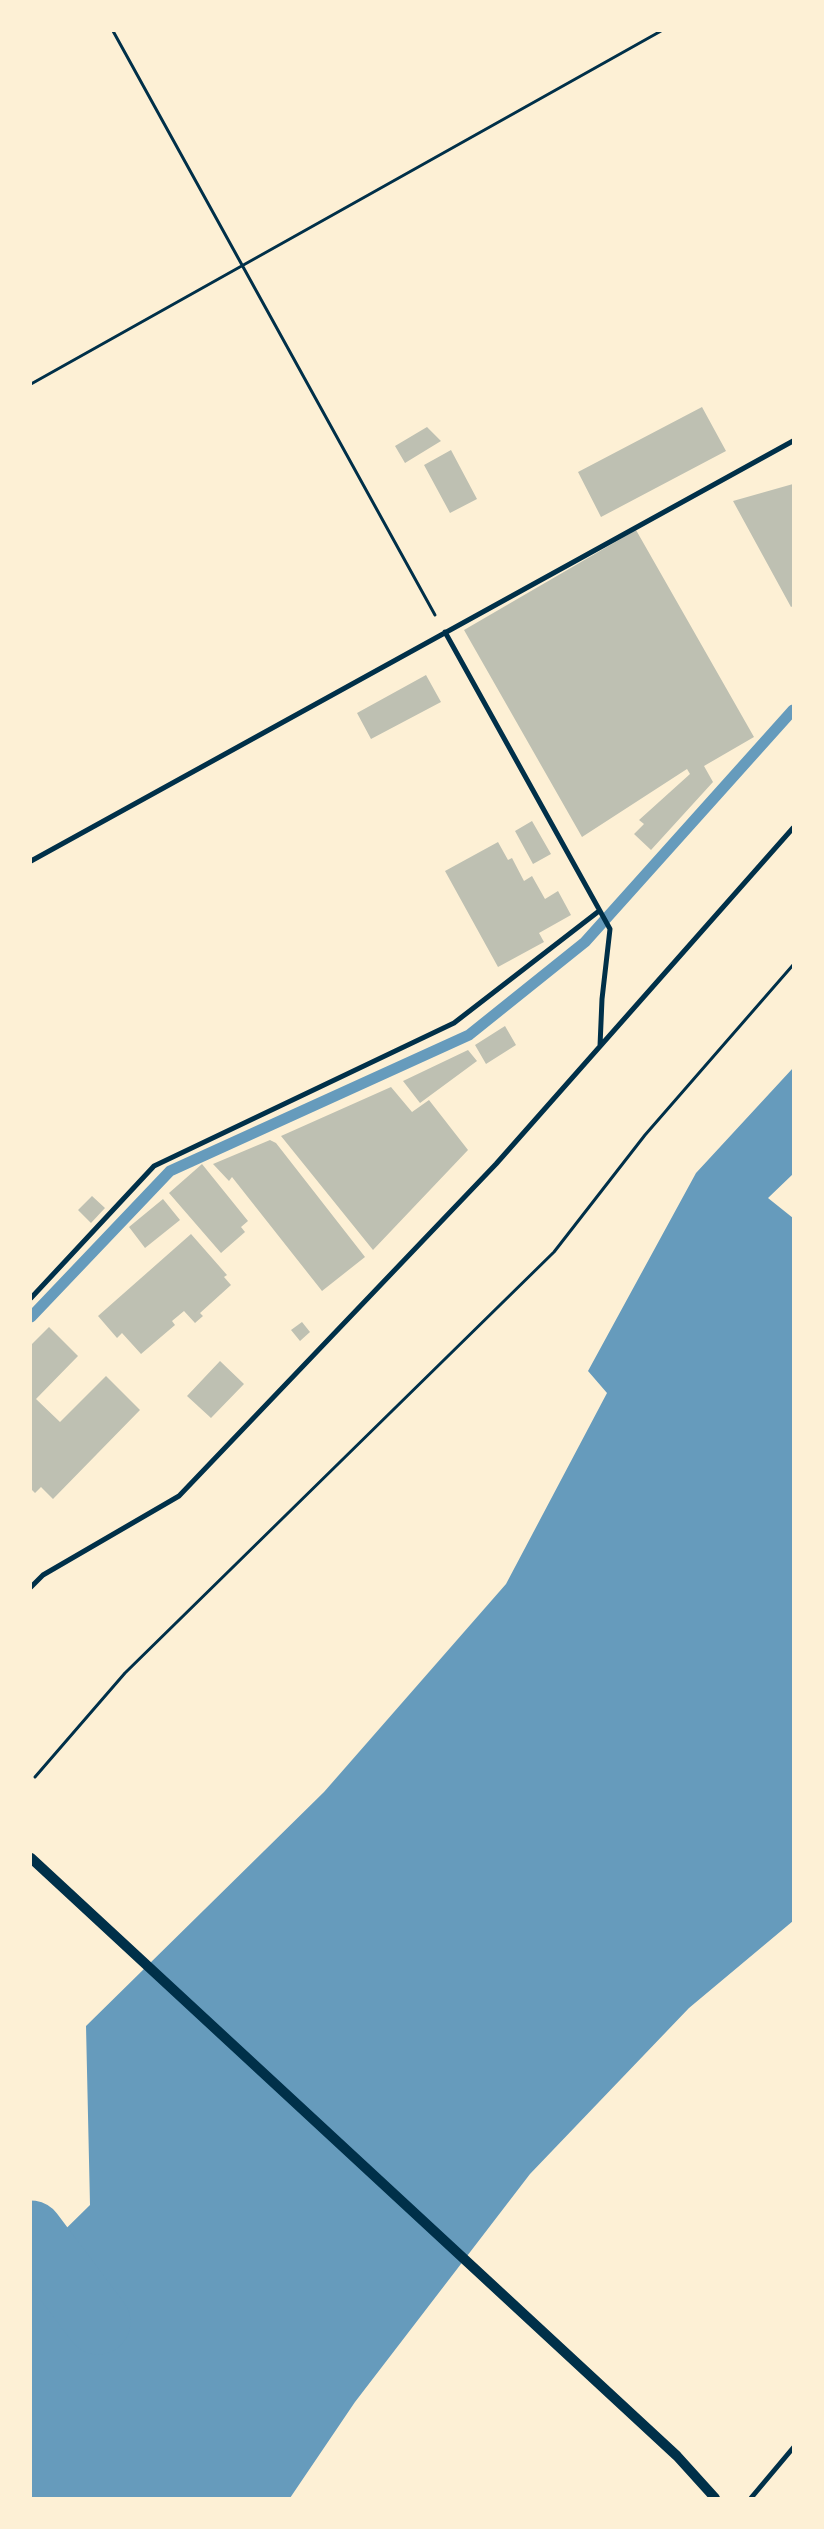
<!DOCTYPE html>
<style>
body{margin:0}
#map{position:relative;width:824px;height:2529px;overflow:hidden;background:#fdf0d5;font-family:"Open Sans",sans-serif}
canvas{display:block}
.frame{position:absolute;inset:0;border:32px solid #fdf0d5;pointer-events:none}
</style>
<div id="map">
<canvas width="824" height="2529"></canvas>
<div class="frame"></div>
</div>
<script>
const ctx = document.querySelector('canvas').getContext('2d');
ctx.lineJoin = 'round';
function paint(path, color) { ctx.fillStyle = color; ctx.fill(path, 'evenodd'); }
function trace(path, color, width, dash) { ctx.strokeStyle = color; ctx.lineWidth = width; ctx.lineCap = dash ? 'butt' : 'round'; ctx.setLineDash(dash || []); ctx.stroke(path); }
paint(new Path2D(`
 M 793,1068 L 793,1174 L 768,1198 L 793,1218 L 793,1921 L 689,2008 L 530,2174 L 355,2402 L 290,2498 L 31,2498 L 31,2263 L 90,2205 L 86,2026 L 324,1792 L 506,1584 L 607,1393 L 588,1371 L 696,1173 Z`), '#669bbc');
trace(new Path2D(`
 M 31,1317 L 170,1171 L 469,1035 L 585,942 L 793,710`), '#669bbc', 11);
trace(new Path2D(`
 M 31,2233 L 98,2322`), '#669bbc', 65);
paint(new Path2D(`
 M 702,407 L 726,451 L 601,517 L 578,472 Z
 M 427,427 L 441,441 L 405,463 L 395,446 Z
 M 451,450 L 477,499 L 450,513 L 424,465 Z
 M 793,484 L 793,606 L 791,607 L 733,501 Z
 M 636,530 L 754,737 L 704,766 L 713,782 L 651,850 L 634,834 L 644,824 L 639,820 L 690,774 L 687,769 L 582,837 L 464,630 Z
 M 426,675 L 441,702 L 371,739 L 357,713 Z
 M 532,821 L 551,854 L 533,864 L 515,831 Z
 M 498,842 L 508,860 L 512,858 L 524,881 L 532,876 L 545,899 L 558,891 L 571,915 L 539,933 L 544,942 L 498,967 L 445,871 Z
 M 505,1026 L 516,1045 L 486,1064 L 475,1045 Z
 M 468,1050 L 477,1061 L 420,1103 L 403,1081 Z
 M 391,1087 L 412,1112 L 429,1100 L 468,1150 L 373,1250 L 281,1136 Z
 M 270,1140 L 276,1143 L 365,1257 L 322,1291 L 232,1177 L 229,1181 L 213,1164 Z
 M 202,1164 L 248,1221 L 241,1227 L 245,1232 L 221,1253 L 169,1193 Z
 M 92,1196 L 105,1208 L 91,1223 L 78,1210 Z
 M 163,1199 L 180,1220 L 145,1248 L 129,1227 Z
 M 191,1234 L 227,1275 L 224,1277 L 231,1285 L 200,1313 L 203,1316 L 195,1323 L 184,1311 L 172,1321 L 175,1325 L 141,1354 L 122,1333 L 117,1338 L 98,1316 Z
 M 302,1322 L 310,1332 L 300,1341 L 291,1330 Z
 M 49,1327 L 78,1356 L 36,1399 L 60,1422 L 106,1376 L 140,1410 L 53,1499 L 41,1487 L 35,1493 L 31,1489 L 31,1345 Z
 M 220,1361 L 244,1384 L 211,1418 L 187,1396 Z`), '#bec0b2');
trace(new Path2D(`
 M 113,31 L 435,615
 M 31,384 L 661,31
 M 35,1777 L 125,1673 L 554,1252 L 645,1135 L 793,965`), '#003049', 3);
trace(new Path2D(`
 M 445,632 L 610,929 L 602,999 L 600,1046
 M 31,861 L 793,441
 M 31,1298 L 154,1166 L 454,1023 L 599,911
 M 31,1587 L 43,1575 L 179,1496 L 496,1164 L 793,828
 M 751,2498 L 793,2448`), '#003049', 5);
trace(new Path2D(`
 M 31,1858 L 677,2456 L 715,2498`), '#003049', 10);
</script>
